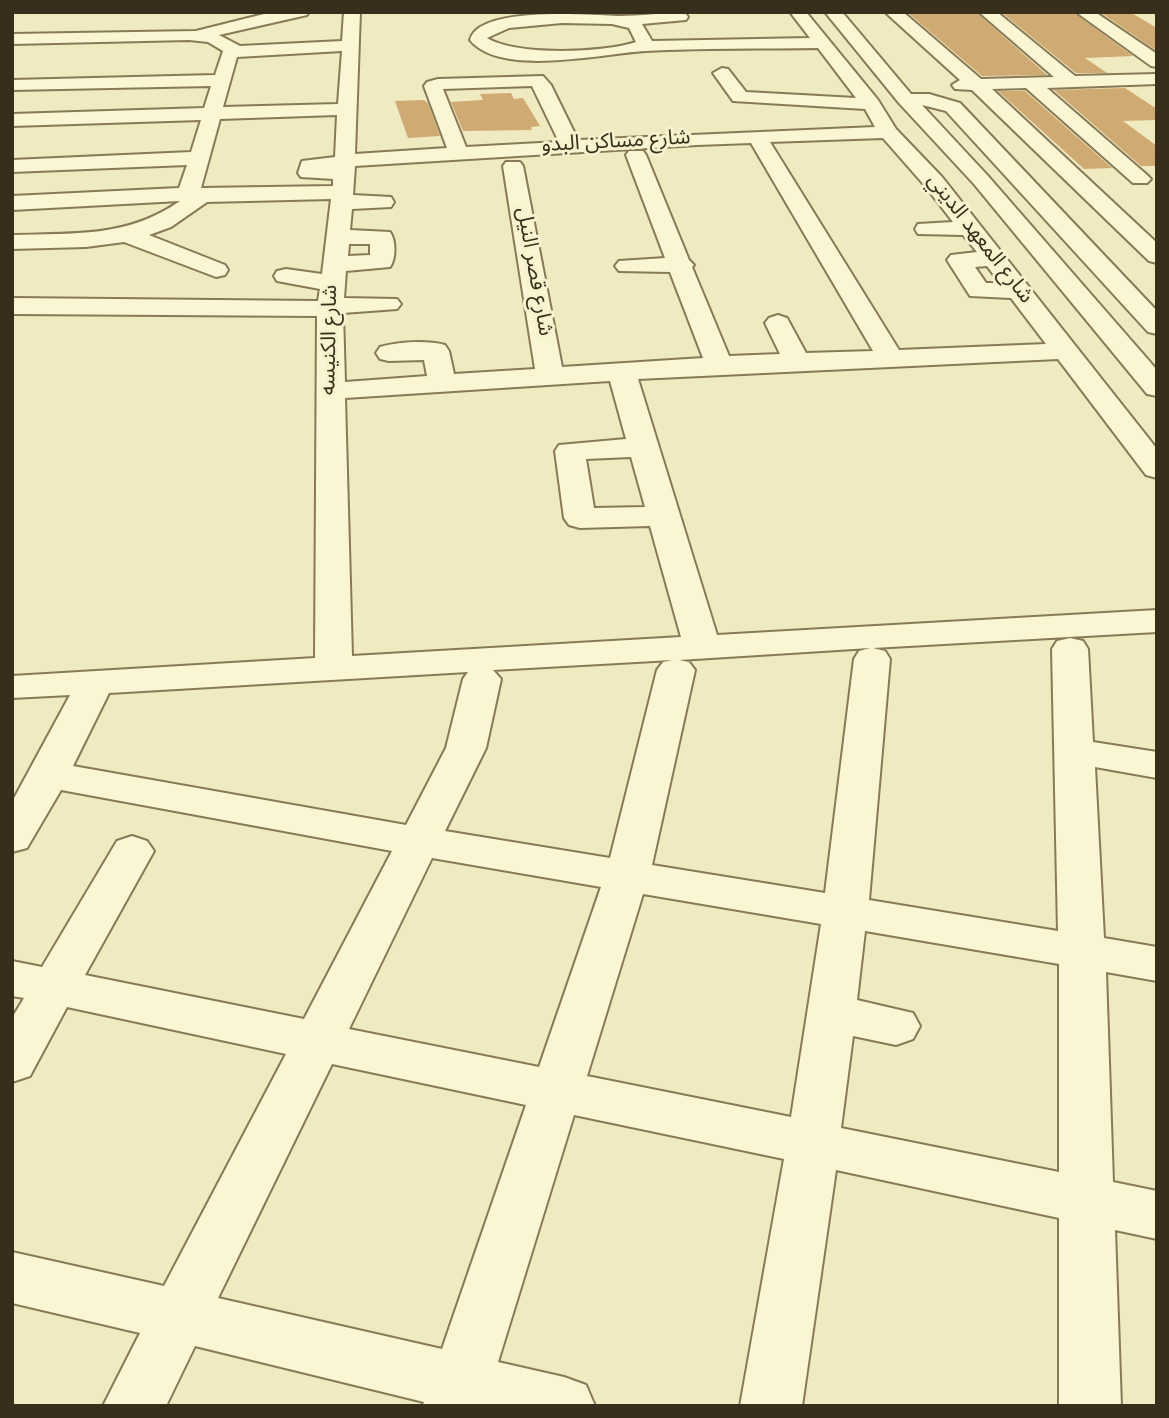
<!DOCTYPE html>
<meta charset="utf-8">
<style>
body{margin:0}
#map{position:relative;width:1169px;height:1418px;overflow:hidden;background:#efeabf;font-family:Georgia,serif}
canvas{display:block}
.frame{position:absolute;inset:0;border:14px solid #372e1c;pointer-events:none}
</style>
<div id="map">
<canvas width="1169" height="1418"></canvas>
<div class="frame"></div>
</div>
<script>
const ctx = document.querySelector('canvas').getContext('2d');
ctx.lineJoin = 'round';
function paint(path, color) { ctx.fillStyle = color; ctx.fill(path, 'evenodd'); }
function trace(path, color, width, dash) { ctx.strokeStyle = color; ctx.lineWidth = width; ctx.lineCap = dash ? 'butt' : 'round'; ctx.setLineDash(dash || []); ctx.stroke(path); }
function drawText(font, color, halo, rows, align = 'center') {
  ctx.font = font + ' Georgia,"Noto Sans Arabic",serif'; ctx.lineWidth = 6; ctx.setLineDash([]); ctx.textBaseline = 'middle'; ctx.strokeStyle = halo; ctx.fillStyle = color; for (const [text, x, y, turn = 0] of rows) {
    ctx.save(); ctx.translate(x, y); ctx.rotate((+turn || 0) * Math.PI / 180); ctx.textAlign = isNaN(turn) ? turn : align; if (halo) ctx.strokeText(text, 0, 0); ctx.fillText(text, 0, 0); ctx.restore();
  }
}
paint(new Path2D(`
 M 907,12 L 976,12 L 1047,75 L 982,76 Z
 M 1001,12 L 1073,12 L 1133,56 L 1085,58 L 1107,73 L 1076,73 Z
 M 1100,12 L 1130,12 L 1157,28 L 1157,51 Z
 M 1125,88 L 1157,109 L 1157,120 L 1123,121 L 1157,146 L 1157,166 L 1141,166 L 1054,90 Z
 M 998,91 L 1025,91 L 1112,168 L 1084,169 Z
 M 511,93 L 514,99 L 523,98 L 540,126 L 531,127 L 532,130 L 463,131 L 451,102 L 483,100 L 480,94 Z
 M 424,100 L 428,103 L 440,136 L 408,138 L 395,101 Z`), '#cfaa73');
const minor = new Path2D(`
 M 272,12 L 309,12 L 307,15 L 219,35 L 240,46 L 342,41 L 344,12 L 360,12 L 355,154 L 447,148 L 424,86 L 427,82 L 438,79 L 543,76 L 551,85 L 578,140 L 875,127 L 865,109 L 733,101 L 713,73 L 722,68 L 728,69 L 746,92 L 856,98 L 818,48 C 761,49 703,48 646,51 C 604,53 501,78 470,40 C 478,5 592,15 620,16 C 640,16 660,13 680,12 L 686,14 L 688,17 L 686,20 L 642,24 L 652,41 L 810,38 L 790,12 L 806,12 L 878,100 L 896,129 L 942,177 L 1157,449 L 1157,478 L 1146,475 L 1058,359 L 638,379 L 717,635 L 1157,610 L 1157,632 L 873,648 L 885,651 L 890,659 L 869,900 L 1058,931 L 1052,649 L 1057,641 L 1070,638 L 1083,641 L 1088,649 L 1093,742 L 1157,752 L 1157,778 L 1095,767 L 1104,938 L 1157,947 L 1157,981 L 1106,972 L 1113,1182 L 1157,1191 L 1157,1239 L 1115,1230 L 1121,1406 L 1059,1406 L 1059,1218 L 836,1170 L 802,1406 L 740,1406 L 784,1159 L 574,1115 L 498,1362 L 564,1377 L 586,1385 L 595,1406 L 422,1406 L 424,1402 L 195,1346 L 166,1406 L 103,1406 L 140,1333 L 12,1303 L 12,1252 L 164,1286 L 286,1054 L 67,1007 L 30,1076 L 12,1082 L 12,1018 L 24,998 L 12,996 L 12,961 L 42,967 L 117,841 L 132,836 L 147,841 L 154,851 L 85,975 L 304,1019 L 392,851 L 61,790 L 27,848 L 12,852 L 12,802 L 70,695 L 12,698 L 12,676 L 315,658 L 317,316 L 12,314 L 12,298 L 318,301 L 320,289 L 277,281 L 274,276 L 277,271 L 286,269 L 322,274 L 331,199 L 207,202 L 171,227 L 149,235 L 225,265 L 228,270 L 225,275 L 216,277 L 124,242 L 86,247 L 12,249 L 12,235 C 74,233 127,238 180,201 L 12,210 L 12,196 L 179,188 L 187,165 L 12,172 L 12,160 L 191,152 L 201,120 L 12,126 L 12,114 L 204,108 L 211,86 L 12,90 L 12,80 L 215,75 L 223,51 L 208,42 L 189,40 L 12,44 L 12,34 L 196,31 ZM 562,23 L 612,24 L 629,28 L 636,42 C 603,53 516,56 487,38 L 509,28 ZM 342,51 L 338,104 L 223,107 L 237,57 ZM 532,86 L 559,142 L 466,147 L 443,89 ZM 337,115 L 335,157 L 302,161 L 298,173 L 301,177 L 333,179 L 333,186 L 201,188 L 220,119 ZM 883,138 L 926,187 L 953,222 L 918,224 L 915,229 L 918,234 L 963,235 L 977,252 L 951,255 L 947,260 L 970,296 L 1011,298 L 1046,344 L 899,350 L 770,142 ZM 751,143 L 873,351 L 806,353 L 787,318 L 778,315 L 769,318 L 765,323 L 780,354 L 729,356 L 692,267 L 694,265 L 689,260 L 646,155 L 643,151 L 629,151 L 626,155 L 665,258 L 619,261 L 615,266 L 619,271 L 670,272 L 703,358 L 562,367 L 523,166 L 520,162 L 506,162 L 503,166 L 535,369 L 454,374 L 449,351 L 445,345 C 426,340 399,342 380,347 L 376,353 L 380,359 L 389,361 L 424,360 L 427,376 L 345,382 L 343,313 L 397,309 L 401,304 L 397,299 L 344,298 L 346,271 L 390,267 C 396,259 396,240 390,232 L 350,230 L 352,209 L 391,207 L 394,202 L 391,197 L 353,195 L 355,166 L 697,145 ZM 349,244 L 370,244 L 370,255 L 348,256 ZM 987,266 L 1000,283 L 986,283 L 975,267 ZM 610,381 L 626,439 L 559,445 L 555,451 L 564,518 L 569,525 L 580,528 L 650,526 L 681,637 L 352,656 L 345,398 ZM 631,457 L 645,507 L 594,508 L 586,459 ZM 870,648 L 859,651 L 854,659 L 825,893 L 652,865 L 695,670 L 689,662 L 679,660 ZM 672,660 L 663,662 L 657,670 L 610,858 L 445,831 L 486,748 L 501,679 L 493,670 ZM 468,672 L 463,679 L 446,748 L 406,825 L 73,766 L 109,693 ZM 432,858 L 601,887 L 539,1067 L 349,1029 ZM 643,894 L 821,924 L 791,1117 L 587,1076 ZM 865,931 L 1059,964 L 1059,1172 L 841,1128 L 853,1036 L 896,1045 L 913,1039 L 920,1026 L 913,1013 L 857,1000 ZM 332,1064 L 526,1105 L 442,1349 L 218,1298 Z
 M 825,12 L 842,12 L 911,94 L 929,94 L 960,103 L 1157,311 L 1157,334 L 1148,332 L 946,111 L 922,105 L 988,176 L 1157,370 L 1157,396 L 1147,394 L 974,184 L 899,103 Z
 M 885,12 L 903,12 L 981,79 L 1054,77 L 979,12 L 997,12 L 1075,76 L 1157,74 L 1157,84 L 1047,88 L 1147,175 L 1151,179 L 1147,183 L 1133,183 L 1026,88 L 992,89 L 1157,243 L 1157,263 L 1149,261 L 972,90 L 955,89 L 952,85 L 960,80 Z
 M 1076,12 L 1095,12 L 1157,54 L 1157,67 L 1151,66 Z`);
trace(minor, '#887a57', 4);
paint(minor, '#faf5d2');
drawText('21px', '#372e1c', '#f6f2ce', [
 ["شارع مساكن البدو",616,144,-3],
 ["شارع المعهد الديني",978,240,52],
 ["شارع قصر النيل",532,272,80],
 ["شارع الكنيسه",332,340,-89]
]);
</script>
